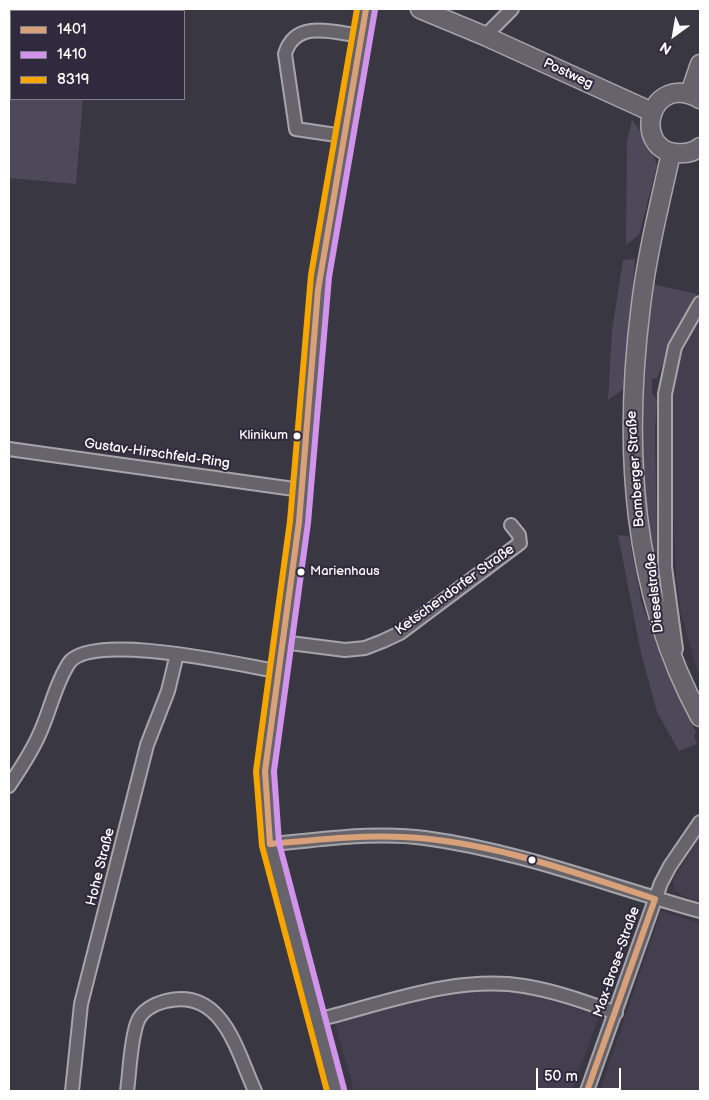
<!DOCTYPE html>
<meta charset="utf-8">
<style>
body{margin:0}
#map{position:relative;width:709px;height:1100px;overflow:hidden;background:#393741;font-family:"Balsamiq Sans",sans-serif}
canvas{display:block}
.frame{position:absolute;inset:0;border:10px solid #fff;pointer-events:none}
.legend{position:absolute;left:10px;top:10px;width:175px;height:90px;box-sizing:border-box;background:#2f2a3d;border:1px solid #827f8b;margin:0;padding:6px 9px;list-style:none;font-size:15px;color:#fff}
.legend li{display:flex;align-items:center;gap:10px;height:25px}
.legend b{width:25px;border:1px solid #827f8b}
.north{position:absolute;left:649px;top:10px;width:50px;height:50px;-webkit-text-stroke:4px #2f2a3d;paint-order:stroke;rotate:212deg;font-size:14px;font-weight:700;line-height:20px;text-align:center;color:#fff}
.north::after{content:'';display:block;margin:auto;width:18px;height:22px;background:#fff;clip-path:polygon(50% 0,100% 100%,50% 72%,0 100%)}
.scale{position:absolute;left:536px;top:1068px;width:85px;height:22px;box-sizing:border-box;border:2px solid #fff;border-top:0;padding-left:6px;font-size:15px;line-height:18px;white-space:nowrap;color:#fff;-webkit-text-stroke:4px #2f2a3d;paint-order:stroke}
</style>
<div id="map">
<canvas width="709" height="1100"></canvas>
<div class="frame"></div>
<ul class="legend">
<li><b style="height:6px;background:#d9a179"></b>1401</li>
<li><b style="height:6px;background:#d193ec"></b>1410</li>
<li><b style="height:6px;background:#f7a600"></b>8319</li>
</ul>
<div class="north">N</div>
<div class="scale">50 m</div>
</div>
<script>
const ctx = document.querySelector('canvas').getContext('2d');
ctx.lineJoin = 'round';
function paint(path, color) { ctx.fillStyle = color; ctx.fill(path, 'evenodd'); }
function trace(path, color, width, dash) { ctx.strokeStyle = color; ctx.lineWidth = width; ctx.lineCap = dash ? 'butt' : 'round'; ctx.setLineDash(dash || []); ctx.stroke(path); }
function drawText(font, color, halo, rows, align = 'center') {
  ctx.font = font + ' "Balsamiq Sans",sans-serif'; ctx.lineWidth = 4; ctx.setLineDash([]); ctx.textBaseline = 'middle'; ctx.strokeStyle = halo; ctx.fillStyle = color; for (const [text, x, y, turn = 0] of rows) {
    ctx.save(); ctx.translate(x, y); ctx.rotate((+turn || 0) * Math.PI / 180); ctx.textAlign = isNaN(turn) ? turn : align; if (halo) ctx.strokeText(text, 0, 0); ctx.fillText(text, 0, 0); ctx.restore();
  }
}
paint(new Path2D(`
 M 700,319 L 700,681 L 681,613 L 676,576 L 669,415 L 675,372 L 692,330 Z
 M 700,836 L 700,902 L 683,896 L 674,889 L 673,880 Z
 M 661,911 L 700,923 L 700,1091 L 600,1091 Z
 M 498,991 L 520,993 L 554,1001 L 599,1016 L 572,1091 L 354,1091 L 335,1023 L 403,1004 L 469,992 Z`), '#433f4f');
paint(new Path2D(`
 M 9,21 L 11,23 L 11,99 L 83,99 L 76,184 L 9,178 Z
 M 632,120 C 641,131 652,152 657,165 L 639,235 L 626,245 L 627,141 Z
 M 635,259 L 625,388 L 608,400 L 612,330 L 623,260 Z
 M 652,284 L 697,294 L 675,332 L 657,378 L 652,379 L 652,393 L 657,400 L 655,431 L 657,553 L 654,556 L 649,553 L 638,439 Z
 M 618,535 L 629,536 L 641,601 L 663,663 L 696,732 L 694,736 L 697,744 L 679,751 L 657,712 L 641,653 Z`), '#4e4958');
const street = new Path2D(`
 M 485,36 L 512,9
 M 343,136 L 296,129 L 285,54 C 295,19 334,32 360,36
 M 9,449 L 301,490
 M 282,642 L 345,650 L 365,648 L 383,641 L 400,633 L 520,543 L 519,535 L 511,525
 M 676,649 L 665,567 L 665,394 L 675,347 L 700,303
 M 9,786 C 22,766 36,745 44,723 C 52,703 57,681 69,663 C 91,631 240,665 277,671
 M 270,844 C 321,840 375,831 425,838 C 520,851 609,886 700,911
 M 317,1020 C 383,1004 454,975 524,986 C 555,991 586,1002 616,1013
 M 72,1091 L 81,1004 L 147,745 L 168,691 L 177,654
 M 127,1091 C 130,1070 130,1044 137,1023 C 141,1011 154,1004 166,1001 C 223,987 237,1052 255,1091
 M 587,1091 L 661,883 L 670,866 L 700,822`);
const secondary = new Path2D(`
 M 420,9 L 485,36 L 652,112
 M 690,93 L 700,64
 M 700,99 C 649,71 632,148 675,153 C 685,154 693,153 700,147
 M 671,153 C 660,203 647,254 641,305 C 623,446 631,590 700,717
 M 336,1091 L 270,844 L 265,771 L 299,522 L 320,276 L 366,9`);
trace(street, '#a6a5aa', 16);
trace(secondary, '#a6a5aa', 21);
trace(street, '#66646a', 12);
trace(secondary, '#66646a', 18);
trace(new Path2D(`
 M 270,844 L 265,771 L 299,522 L 318,290 L 366,9
 M 270,844 C 314,840 359,835 403,837 C 490,841 573,872 655,899
 M 587,1091 L 655,899`), '#d9a179', 6);
trace(new Path2D(`
 M 344,1089 L 279,843 L 274,771 L 308,523 L 329,277 L 375,10`), '#d193ec', 6);
trace(new Path2D(`
 M 327,1091 L 262,846 L 256,771 L 290,521 L 311,275 L 357,9`), '#f7a600', 6);
for (const [x, y, r, color] of [
 [297,436,4.5,"#fff"],
 [301,572,4.5,"#fff"],
 [532,860,4.5,"#fff"]
]) { const dot = new Path2D(); dot.arc(x, y, r, 0, 2 * Math.PI); ctx.fillStyle = color; ctx.fill(dot); trace(dot, '#2f2a3d', 2); }
drawText('13px', '#fff', '#2f2a3d', [
 ["Klinikum",288,436],
 ["Marienhaus",310,572,"left"]
], 'right');
drawText('14px', '#fff', '#2f2a3d', [
 ["Postweg",568,74,25],
 ["Gustav-Hirschfeld-Ring",157,454,8],
 ["Bamberger Straße",636,469,-94],
 ["Ketschendorfer Straße",455,590,-36],
 ["Dieselstraße",655,593,-96],
 ["Hohe Straße",101,867,-76],
 ["Max-Brose-Straße",617,962,-71]
]);
</script>
